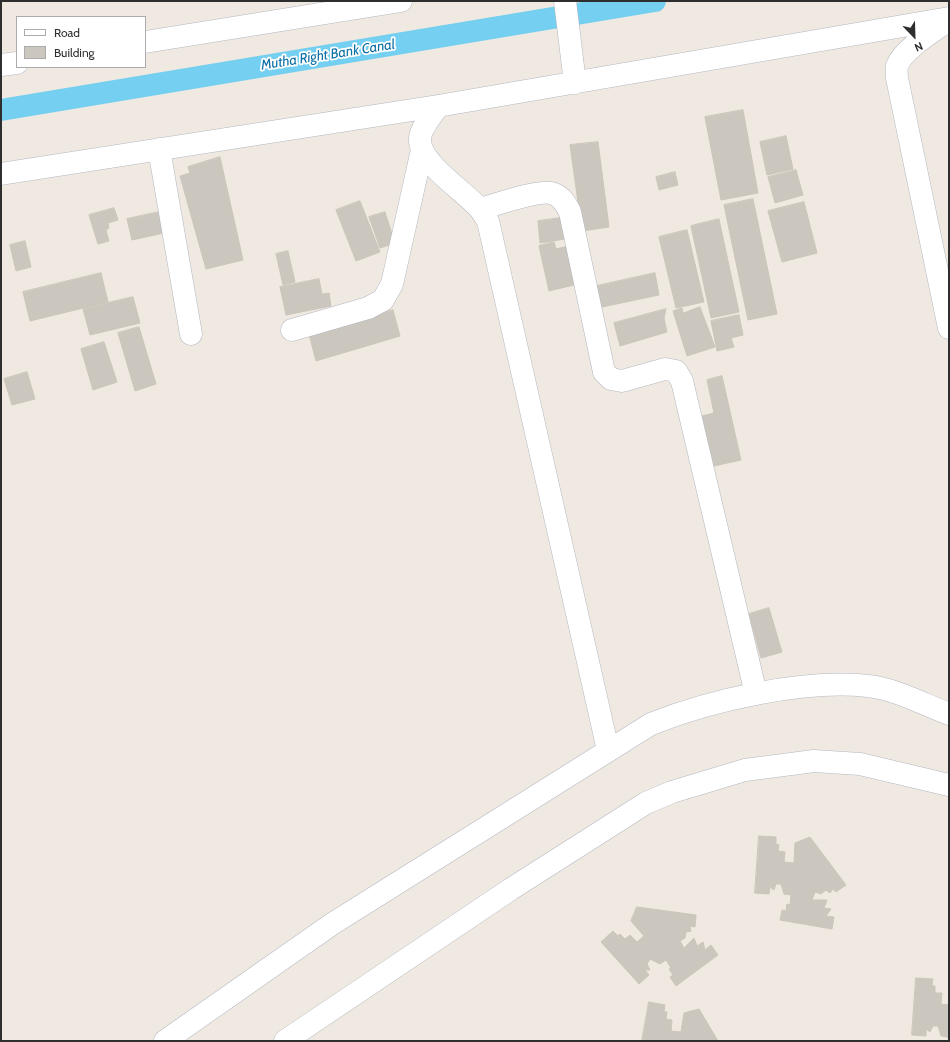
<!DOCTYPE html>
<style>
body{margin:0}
#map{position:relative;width:950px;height:1042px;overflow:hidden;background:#efe9e1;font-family:Cabin,sans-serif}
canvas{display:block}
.frame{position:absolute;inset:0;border:2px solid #2e2e2e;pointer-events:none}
.legend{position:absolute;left:16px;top:16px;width:130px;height:52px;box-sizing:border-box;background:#fff;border:1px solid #ababab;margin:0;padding:5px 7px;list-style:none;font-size:12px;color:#2e2e2e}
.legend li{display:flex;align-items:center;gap:8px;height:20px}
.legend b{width:20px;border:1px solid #ababab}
.north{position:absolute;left:894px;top:16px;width:40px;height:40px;-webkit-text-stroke:3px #fff;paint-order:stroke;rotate:157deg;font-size:11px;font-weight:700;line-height:16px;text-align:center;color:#2e2e2e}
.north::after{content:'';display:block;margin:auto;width:14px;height:18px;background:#2e2e2e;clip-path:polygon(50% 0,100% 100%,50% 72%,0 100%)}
</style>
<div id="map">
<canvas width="950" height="1042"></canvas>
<div class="frame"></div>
<ul class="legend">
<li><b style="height:5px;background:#fff"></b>Road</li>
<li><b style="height:11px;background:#cbc7bf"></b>Building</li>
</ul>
<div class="north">N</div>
</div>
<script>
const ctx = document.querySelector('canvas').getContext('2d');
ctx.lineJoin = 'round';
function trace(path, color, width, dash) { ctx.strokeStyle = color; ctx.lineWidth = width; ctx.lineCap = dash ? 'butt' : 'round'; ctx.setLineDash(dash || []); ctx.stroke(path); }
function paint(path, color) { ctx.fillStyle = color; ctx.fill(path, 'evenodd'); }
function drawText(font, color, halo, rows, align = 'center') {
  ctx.font = font + ' Cabin,sans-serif'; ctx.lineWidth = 3.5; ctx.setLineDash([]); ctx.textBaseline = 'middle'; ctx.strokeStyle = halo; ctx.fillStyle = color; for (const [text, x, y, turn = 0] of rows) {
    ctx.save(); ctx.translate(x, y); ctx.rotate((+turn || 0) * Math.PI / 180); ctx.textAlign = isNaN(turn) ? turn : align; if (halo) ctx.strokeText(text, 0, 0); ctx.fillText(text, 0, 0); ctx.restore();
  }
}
trace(new Path2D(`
 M 1,110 L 655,1`), '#75cff0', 22);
const building = new Path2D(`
 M 743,110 L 758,193 L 721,200 L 705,117 Z
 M 786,136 L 793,169 L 767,175 L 760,142 Z
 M 598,142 L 609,227 L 582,231 L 570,145 Z
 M 220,157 L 243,260 L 206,269 L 180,176 L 190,173 L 188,167 Z
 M 796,170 L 803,195 L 775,203 L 768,177 Z
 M 675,172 L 678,185 L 659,190 L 656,177 Z
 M 753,199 L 777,314 L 748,320 L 724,205 Z
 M 360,201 L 380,252 L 356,261 L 336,210 Z
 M 804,202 L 817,253 L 782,262 L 768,211 Z
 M 114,208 L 118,220 L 108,223 L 109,228 L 106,230 L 109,241 L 98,244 L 89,215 Z
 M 159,212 L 164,233 L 132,240 L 127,219 Z
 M 385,212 L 395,243 L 380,248 L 369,217 Z
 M 569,217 L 571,238 L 540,243 L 538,221 Z
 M 719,219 L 739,312 L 711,318 L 691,226 Z
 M 687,230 L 704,302 L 676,308 L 659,237 Z
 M 25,241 L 31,267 L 16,271 L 10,245 Z
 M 554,242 L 556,249 L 569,246 L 578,284 L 549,291 L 539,246 Z
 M 288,251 L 295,282 L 283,285 L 276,254 Z
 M 101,273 L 108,302 L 30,321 L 23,292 Z
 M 655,273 L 659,295 L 602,307 L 597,286 Z
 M 319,279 L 322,294 L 329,293 L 331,306 L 286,315 L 280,287 Z
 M 133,297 L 140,323 L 90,335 L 83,309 Z
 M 700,307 L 715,347 L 687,356 L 673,311 L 682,308 L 683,313 Z
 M 666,309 L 664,318 L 667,332 L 620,346 L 614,323 Z
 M 393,310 L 400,336 L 316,361 L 309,334 Z
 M 739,315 L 743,335 L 731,338 L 734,347 L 717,351 L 711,321 Z
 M 139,327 L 156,384 L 135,391 L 118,333 Z
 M 104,342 L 117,382 L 93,390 L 81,349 Z
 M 27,372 L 35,399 L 12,405 L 4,379 Z
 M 722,376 L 741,460 L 714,466 L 702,416 L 714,413 L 707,380 Z
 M 769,608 L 782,652 L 761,658 L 749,614 Z
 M 759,836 L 776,837 L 776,844 L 779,845 L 778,851 L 785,852 L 784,862 L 794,863 L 795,843 L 810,837 L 846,885 L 836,892 L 833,889 L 830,893 L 826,890 L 821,894 L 815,892 L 812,900 L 827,900 L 824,908 L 831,909 L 826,916 L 834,917 L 832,929 L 780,920 L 782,910 L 786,911 L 787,904 L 790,905 L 791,895 L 784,894 L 781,884 L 776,884 L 774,890 L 770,887 L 769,894 L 755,893 Z
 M 637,907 L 696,915 L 695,927 L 690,926 L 691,931 L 686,932 L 685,938 L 680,941 L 684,948 L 694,938 L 697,946 L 703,942 L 705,950 L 711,945 L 718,955 L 676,986 L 670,977 L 673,975 L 669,969 L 671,968 L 666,960 L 660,964 L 650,959 L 647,964 L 650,970 L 645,970 L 649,975 L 639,984 L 601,942 L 613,931 L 618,936 L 620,934 L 625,939 L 630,935 L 637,942 L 644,936 L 631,921 Z
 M 916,978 L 933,979 L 932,986 L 935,986 L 935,993 L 942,993 L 941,1004 L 949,1005 L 949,1041 L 948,1037 L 941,1036 L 938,1026 L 933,1026 L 930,1032 L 926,1029 L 926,1036 L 912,1035 Z
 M 649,1002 L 665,1005 L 664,1012 L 667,1012 L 666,1019 L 672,1020 L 671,1031 L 681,1032 L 684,1013 L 699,1009 L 718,1041 L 642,1041 Z`);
paint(building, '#cbc7bf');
trace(building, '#cbc5ba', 1);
const street = new Path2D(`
 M 565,1 L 575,83
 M 949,20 C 934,31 903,49 897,66 C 896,70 897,74 897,78 L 949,328
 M 145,42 L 401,1
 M 1,65 L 17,63
 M 438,106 C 432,116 419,129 420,141 C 421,164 464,191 479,208 C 483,212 485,217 488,221 L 608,750
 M 159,149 L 191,334
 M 1,174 L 438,106 L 949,18
 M 480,209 C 495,205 537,190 551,193 C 561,195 566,204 570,212 L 604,372 L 611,379 L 622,381 L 665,369 L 676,371 L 682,381 L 756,694
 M 292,330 L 368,308 L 383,300 L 392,284 L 422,150
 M 165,1041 L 332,924 L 651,724 C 711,700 804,679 868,686 C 896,689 923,704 949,714
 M 285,1041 L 511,889 L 646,803 L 672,792 L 745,770 L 814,761 L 860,764 L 949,785`);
trace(street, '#b4b7c1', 23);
trace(street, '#fff', 22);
drawText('italic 14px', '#0d6fa3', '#fff', [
 ["Mutha Right Bank Canal",328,55,-9]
]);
</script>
